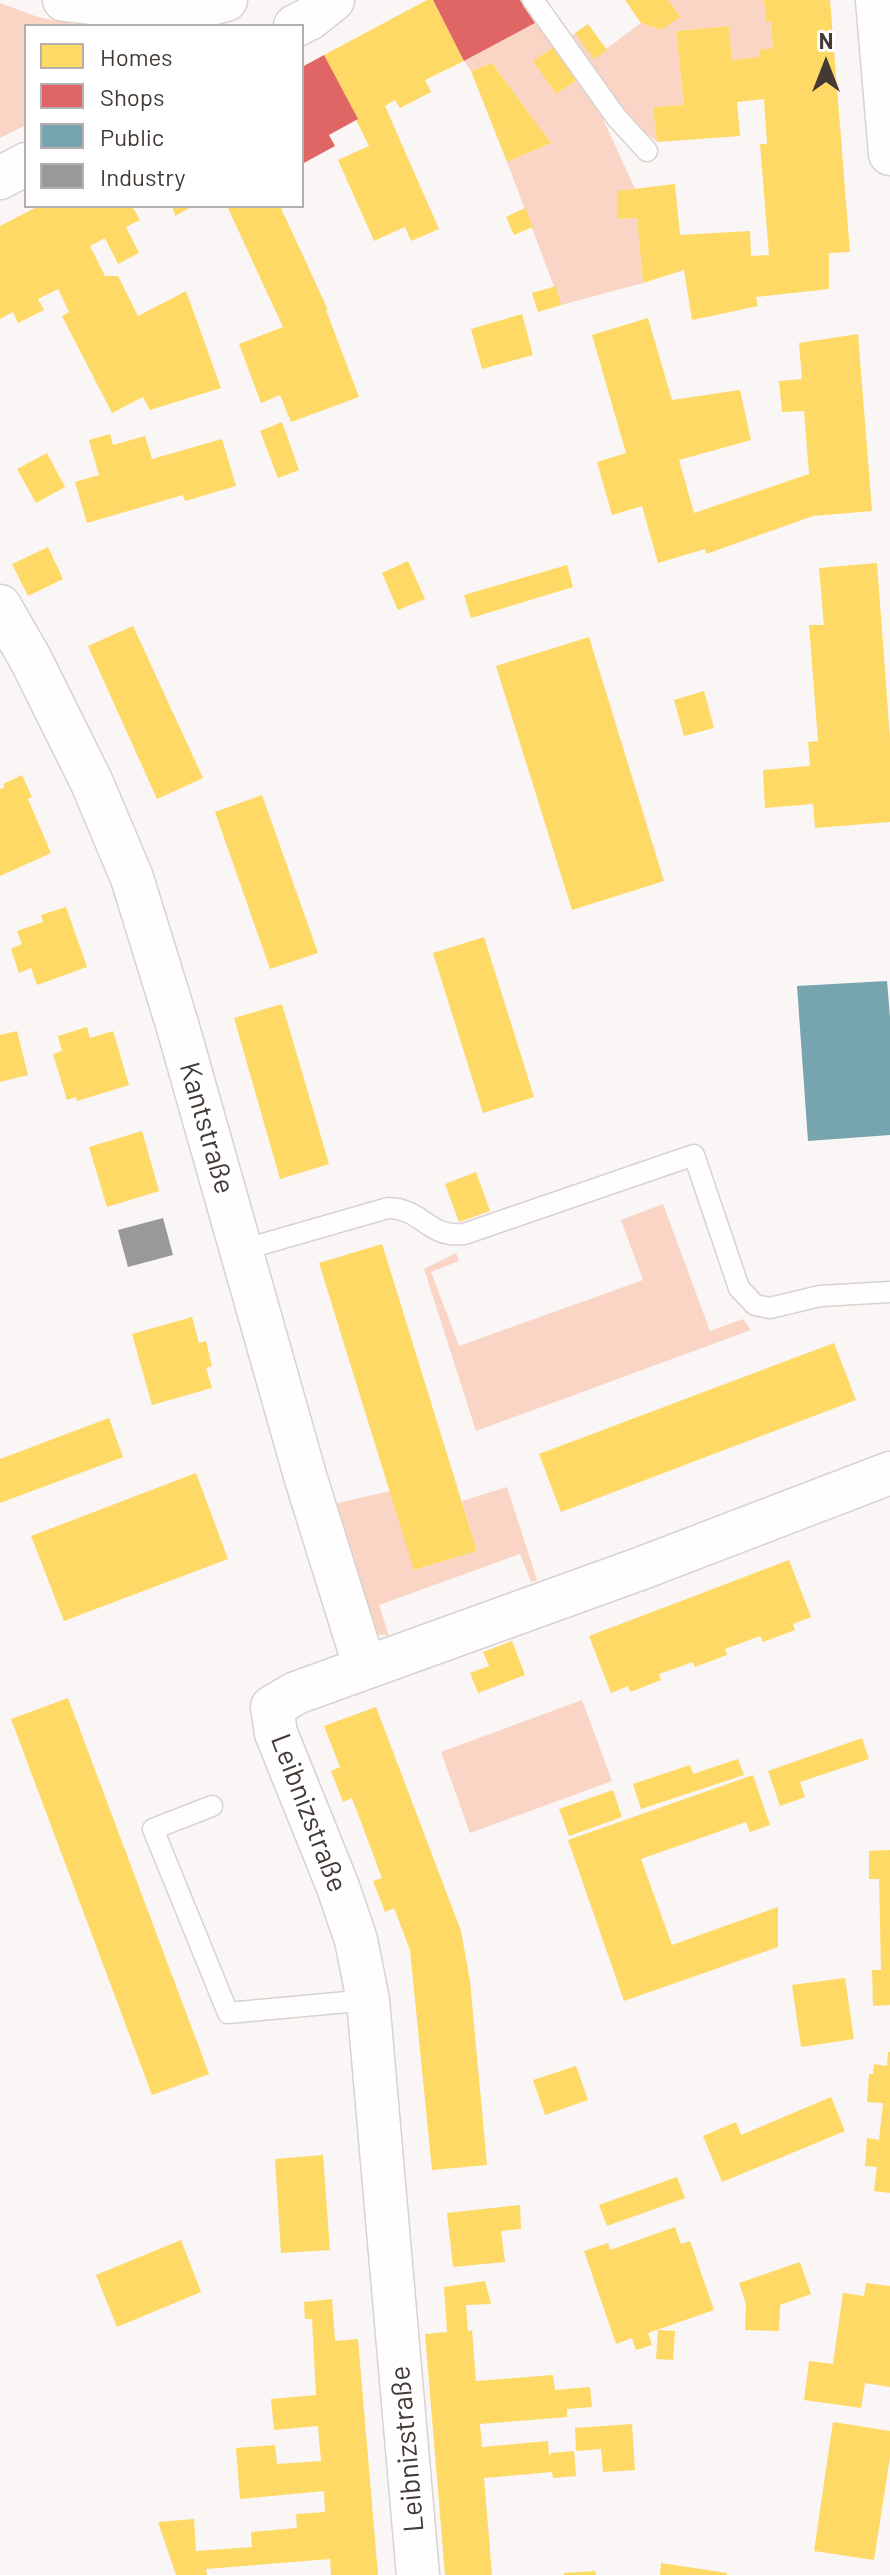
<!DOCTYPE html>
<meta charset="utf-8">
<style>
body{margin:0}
#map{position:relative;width:890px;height:2575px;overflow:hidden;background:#f9f6f5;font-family:Barlow,sans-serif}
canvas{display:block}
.legend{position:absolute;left:24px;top:24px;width:280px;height:184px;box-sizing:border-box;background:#fff;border:2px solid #b4b0ae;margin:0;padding:10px 14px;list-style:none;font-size:24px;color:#443a35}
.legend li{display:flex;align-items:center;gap:16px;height:40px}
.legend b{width:40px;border:2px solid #b4b0ae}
.north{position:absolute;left:786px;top:24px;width:80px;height:80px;-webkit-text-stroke:6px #fff;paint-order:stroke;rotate:0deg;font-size:22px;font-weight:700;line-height:32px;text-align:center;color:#443a35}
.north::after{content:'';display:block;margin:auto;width:28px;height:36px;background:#443a35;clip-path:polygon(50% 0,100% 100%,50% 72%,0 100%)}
</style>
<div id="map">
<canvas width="890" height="2575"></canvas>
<ul class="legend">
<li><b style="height:22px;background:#ffd966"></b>Homes</li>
<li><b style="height:22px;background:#e06666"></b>Shops</li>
<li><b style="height:22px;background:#76a5af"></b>Public</li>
<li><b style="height:22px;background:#999"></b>Industry</li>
</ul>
<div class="north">N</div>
</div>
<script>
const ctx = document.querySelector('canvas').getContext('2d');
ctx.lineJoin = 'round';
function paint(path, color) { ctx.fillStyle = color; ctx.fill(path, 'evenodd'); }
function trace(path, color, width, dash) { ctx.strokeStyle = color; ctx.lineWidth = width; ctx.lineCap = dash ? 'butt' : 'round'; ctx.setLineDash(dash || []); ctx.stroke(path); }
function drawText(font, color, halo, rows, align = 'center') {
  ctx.font = font + ' Barlow,sans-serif'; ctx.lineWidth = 8; ctx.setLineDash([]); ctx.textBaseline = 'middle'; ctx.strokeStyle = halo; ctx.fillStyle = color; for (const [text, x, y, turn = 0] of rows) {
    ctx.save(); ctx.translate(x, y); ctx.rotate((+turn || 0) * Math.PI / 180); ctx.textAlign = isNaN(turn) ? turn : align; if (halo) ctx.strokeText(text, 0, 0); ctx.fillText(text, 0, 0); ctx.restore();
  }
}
paint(new Path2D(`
 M 668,0 L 764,0 L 766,21 L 771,21 L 773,48 L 760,50 L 760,57 L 732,60 L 729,26 L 676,31 L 684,105 L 653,107 L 657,142 L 627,118 L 571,36 L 575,33 L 594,58 L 641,23 L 661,30 L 679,16 Z
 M 0,3 L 38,17 L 84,26 L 26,26 L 26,125 L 0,138 Z
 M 535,23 L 554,47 L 534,62 L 556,94 L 577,80 L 602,117 L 636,191 L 619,219 L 637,218 L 643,283 L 561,305 L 507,162 L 551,143 L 492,63 L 471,71 L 464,61 Z
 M 663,1204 L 710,1331 L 743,1319 L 751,1330 L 476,1431 L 424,1269 L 456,1253 L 459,1261 L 431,1272 L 459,1346 L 643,1280 L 621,1220 Z
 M 507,1487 L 537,1580 L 531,1582 L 520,1554 L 379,1605 L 389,1636 L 377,1634 L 365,1618 L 334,1504 L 390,1491 L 415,1570 L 477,1551 L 462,1501 Z
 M 582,1700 L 612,1781 L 470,1833 L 441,1752 Z`), '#fad5c5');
paint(new Path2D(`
 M 427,0 L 433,0 L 464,61 L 425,80 L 431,92 L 400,108 L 395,100 L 385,106 L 439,229 L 411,241 L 405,227 L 374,241 L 338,160 L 369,146 L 324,55 Z
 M 625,0 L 668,0 L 680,17 L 661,30 L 641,23 Z
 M 764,0 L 830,0 L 850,252 L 829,253 L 829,289 L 756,297 L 758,306 L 692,320 L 684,270 L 643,283 L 637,218 L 618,219 L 617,191 L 675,184 L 680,235 L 750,231 L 751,256 L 769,255 L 760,144 L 767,144 L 764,99 L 737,102 L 740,136 L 657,142 L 653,107 L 684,105 L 676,31 L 729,26 L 732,60 L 760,57 L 760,50 L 773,48 L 771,21 L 766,22 Z
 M 588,24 L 607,50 L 594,59 L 575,33 Z
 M 554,47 L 577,80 L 556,94 L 533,61 Z
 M 492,63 L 551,143 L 507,162 L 471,71 Z
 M 39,206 L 132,206 L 140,220 L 126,227 L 139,253 L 118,264 L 105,238 L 90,246 L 105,276 L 118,276 L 138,316 L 186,291 L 221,388 L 150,410 L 143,397 L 112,413 L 62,316 L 69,312 L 58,289 L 38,299 L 44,310 L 18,323 L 13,312 L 0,319 L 0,226 Z
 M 172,206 L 193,206 L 175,216 Z
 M 227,206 L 280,206 L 328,310 L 326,310 L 359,397 L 291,422 L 280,395 L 261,403 L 239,344 L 283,327 Z
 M 525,208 L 533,227 L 514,235 L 506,217 Z
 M 556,286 L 561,305 L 538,312 L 532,293 Z
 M 522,314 L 533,355 L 482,369 L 471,329 Z
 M 648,318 L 672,400 L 740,390 L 751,440 L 679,460 L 694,513 L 809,474 L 804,411 L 782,412 L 779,381 L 802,379 L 799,343 L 858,334 L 872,511 L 813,516 L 706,554 L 705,549 L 658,563 L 642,506 L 612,515 L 597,462 L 626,453 L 592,335 Z
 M 282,422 L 299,470 L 278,478 L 260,431 Z
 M 110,434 L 113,445 L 145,436 L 152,459 L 222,439 L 236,486 L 185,501 L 183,495 L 87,523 L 75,482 L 99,475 L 89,440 Z
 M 47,453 L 65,487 L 36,503 L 17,469 Z
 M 48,547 L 63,579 L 28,596 L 12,564 Z
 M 408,561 L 425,599 L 398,610 L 382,573 Z
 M 877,563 L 890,738 L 890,822 L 815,828 L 813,804 L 765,808 L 763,770 L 810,766 L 808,742 L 818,741 L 809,625 L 824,625 L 819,568 Z
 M 567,565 L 573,587 L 471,618 L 464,595 Z
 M 133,626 L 203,778 L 157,799 L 88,646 Z
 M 589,637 L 664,881 L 572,910 L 496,666 Z
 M 704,691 L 714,728 L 684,736 L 674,700 Z
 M 22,775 L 32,797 L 28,799 L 51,853 L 0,876 L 0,789 L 5,787 L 3,784 Z
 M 262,795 L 318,953 L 270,969 L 215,812 Z
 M 66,907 L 87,967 L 37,985 L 31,968 L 19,973 L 11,949 L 22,944 L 17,931 L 43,922 L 41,915 Z
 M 484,937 L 534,1097 L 483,1113 L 433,953 Z
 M 282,1004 L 329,1164 L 280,1179 L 234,1018 Z
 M 87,1027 L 90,1038 L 113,1031 L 129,1085 L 77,1101 L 76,1097 L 67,1100 L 53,1054 L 62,1051 L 58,1036 Z
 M 17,1031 L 28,1075 L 0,1082 L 0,1035 Z
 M 142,1131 L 159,1191 L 107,1207 L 89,1147 Z
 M 476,1172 L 490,1211 L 459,1222 L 445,1184 Z
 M 382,1244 L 477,1551 L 414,1570 L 319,1263 Z
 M 192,1317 L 199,1343 L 206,1341 L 212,1366 L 206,1368 L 212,1388 L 152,1405 L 132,1334 Z
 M 834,1343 L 856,1400 L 561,1512 L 539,1454 Z
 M 109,1418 L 123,1457 L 0,1503 L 0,1459 Z
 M 196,1473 L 228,1559 L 64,1621 L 31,1536 Z
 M 789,1560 L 811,1617 L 793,1624 L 795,1630 L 763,1642 L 760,1636 L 744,1642 L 725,1649 L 727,1655 L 695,1667 L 693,1662 L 659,1674 L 661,1680 L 630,1692 L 628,1686 L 611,1693 L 589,1636 Z
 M 512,1641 L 525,1675 L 478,1693 L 470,1673 L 489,1666 L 483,1652 Z
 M 68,1698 L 209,2074 L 152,2095 L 11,1719 Z
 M 376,1707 L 461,1931 L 470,1981 L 487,2165 L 432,2170 L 410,1950 L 394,1908 L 385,1912 L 379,1896 L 373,1881 L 382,1878 L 352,1798 L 343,1802 L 331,1771 L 340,1767 L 324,1726 Z
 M 862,1738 L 869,1759 L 800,1782 L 805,1797 L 780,1806 L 768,1771 Z
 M 738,1759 L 744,1775 L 641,1809 L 633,1784 L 690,1765 L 693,1774 Z
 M 753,1775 L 770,1825 L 750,1832 L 746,1822 L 641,1859 L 672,1945 L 778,1907 L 778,1947 L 624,2001 L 568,1840 Z
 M 613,1790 L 622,1817 L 569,1836 L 559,1809 Z
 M 890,1850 L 890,2005 L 873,2006 L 872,1970 L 881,1970 L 879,1879 L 869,1879 L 869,1851 Z
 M 845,1978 L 854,2039 L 801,2047 L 792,1985 Z
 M 888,2052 L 890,2052 L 890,2193 L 874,2191 L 877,2167 L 865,2166 L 867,2138 L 879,2140 L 883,2103 L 867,2102 L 869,2074 L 873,2074 L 874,2064 L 887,2066 Z
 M 576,2066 L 588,2100 L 545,2115 L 533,2080 Z
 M 831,2097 L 845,2131 L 722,2182 L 703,2136 L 736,2122 L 741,2135 Z
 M 323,2155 L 330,2250 L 281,2253 L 275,2159 Z
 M 677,2177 L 685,2198 L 607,2226 L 599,2205 Z
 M 520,2205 L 521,2229 L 501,2231 L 505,2262 L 453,2267 L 447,2213 Z
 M 675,2227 L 681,2244 L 690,2241 L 714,2310 L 648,2333 L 652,2345 L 636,2350 L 632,2338 L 616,2344 L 584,2251 L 608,2243 L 610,2250 Z
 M 181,2240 L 201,2292 L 117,2327 L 96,2275 Z
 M 800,2262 L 811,2294 L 780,2305 L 779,2331 L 745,2330 L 746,2304 L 739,2283 Z
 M 485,2281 L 491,2304 L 466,2305 L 468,2331 L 472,2330 L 476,2381 L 553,2375 L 555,2390 L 590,2387 L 592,2407 L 567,2409 L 567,2417 L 480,2424 L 482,2447 L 548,2441 L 549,2457 L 551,2453 L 574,2451 L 576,2476 L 553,2478 L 552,2472 L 484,2478 L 492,2575 L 445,2575 L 425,2334 L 447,2332 L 444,2287 Z
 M 866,2283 L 890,2286 L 890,2387 L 865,2383 L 861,2408 L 804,2400 L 809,2361 L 833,2364 L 843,2293 L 864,2296 Z
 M 332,2299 L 335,2341 L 358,2339 L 378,2575 L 331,2575 L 330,2559 L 206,2569 L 207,2575 L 176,2575 L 158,2522 L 194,2519 L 196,2551 L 252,2547 L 251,2532 L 297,2528 L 296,2514 L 325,2512 L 324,2491 L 240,2499 L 236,2448 L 275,2445 L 277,2464 L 321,2461 L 318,2426 L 274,2430 L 271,2399 L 316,2395 L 312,2319 L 305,2319 L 304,2302 Z
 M 658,2330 L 675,2331 L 673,2360 L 656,2359 Z
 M 833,2422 L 890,2431 L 890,2457 L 874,2560 L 814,2551 Z
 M 632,2424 L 635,2470 L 603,2472 L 601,2449 L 576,2451 L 575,2428 Z
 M 661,2563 L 727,2573 L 727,2575 L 660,2575 Z
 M 595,2571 L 596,2575 L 564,2575 L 564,2573 Z`), '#ffd966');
paint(new Path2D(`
 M 433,0 L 520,0 L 535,23 L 464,61 Z
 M 324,55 L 358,119 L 329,135 L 335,146 L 302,164 L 302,67 Z`), '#e06666');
paint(new Path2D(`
 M 887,981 L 890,1017 L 890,1135 L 808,1141 L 797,986 Z`), '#76a5af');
paint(new Path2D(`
 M 163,1218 L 173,1255 L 128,1267 L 118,1230 Z`), '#999');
const service = new Path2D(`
 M 533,0 L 616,117 L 647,151
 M 242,1250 L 388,1208 C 424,1209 427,1238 464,1234 L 694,1155 L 739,1288 L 755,1305 L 770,1308 L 820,1296 L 890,1292
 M 212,1806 L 153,1829 L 228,2013 L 368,2000`);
const minor = new Path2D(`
 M 64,0 L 155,10 L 188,10 L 226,0
 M 877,0 L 890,154
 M 295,26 L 309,19 L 333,0
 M 0,178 L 26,164
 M 0,606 L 31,660 L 92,783 L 132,878 L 177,1024 L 306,1479 L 365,1668
 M 418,2575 L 368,2000 L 356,1940 L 338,1887 L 276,1733 L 272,1707 L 296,1693 L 642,1568 L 890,1473`);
trace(service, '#d9d2cf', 23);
trace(minor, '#d9d2cf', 45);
trace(service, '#fefefe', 20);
trace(minor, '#fefefe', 42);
drawText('28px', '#443a35', '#fff', [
 ["Kantstraße",207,1128,74],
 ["Leibnizstraße",309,1813,69],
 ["Leibnizstraße",407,2449,-95]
]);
</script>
